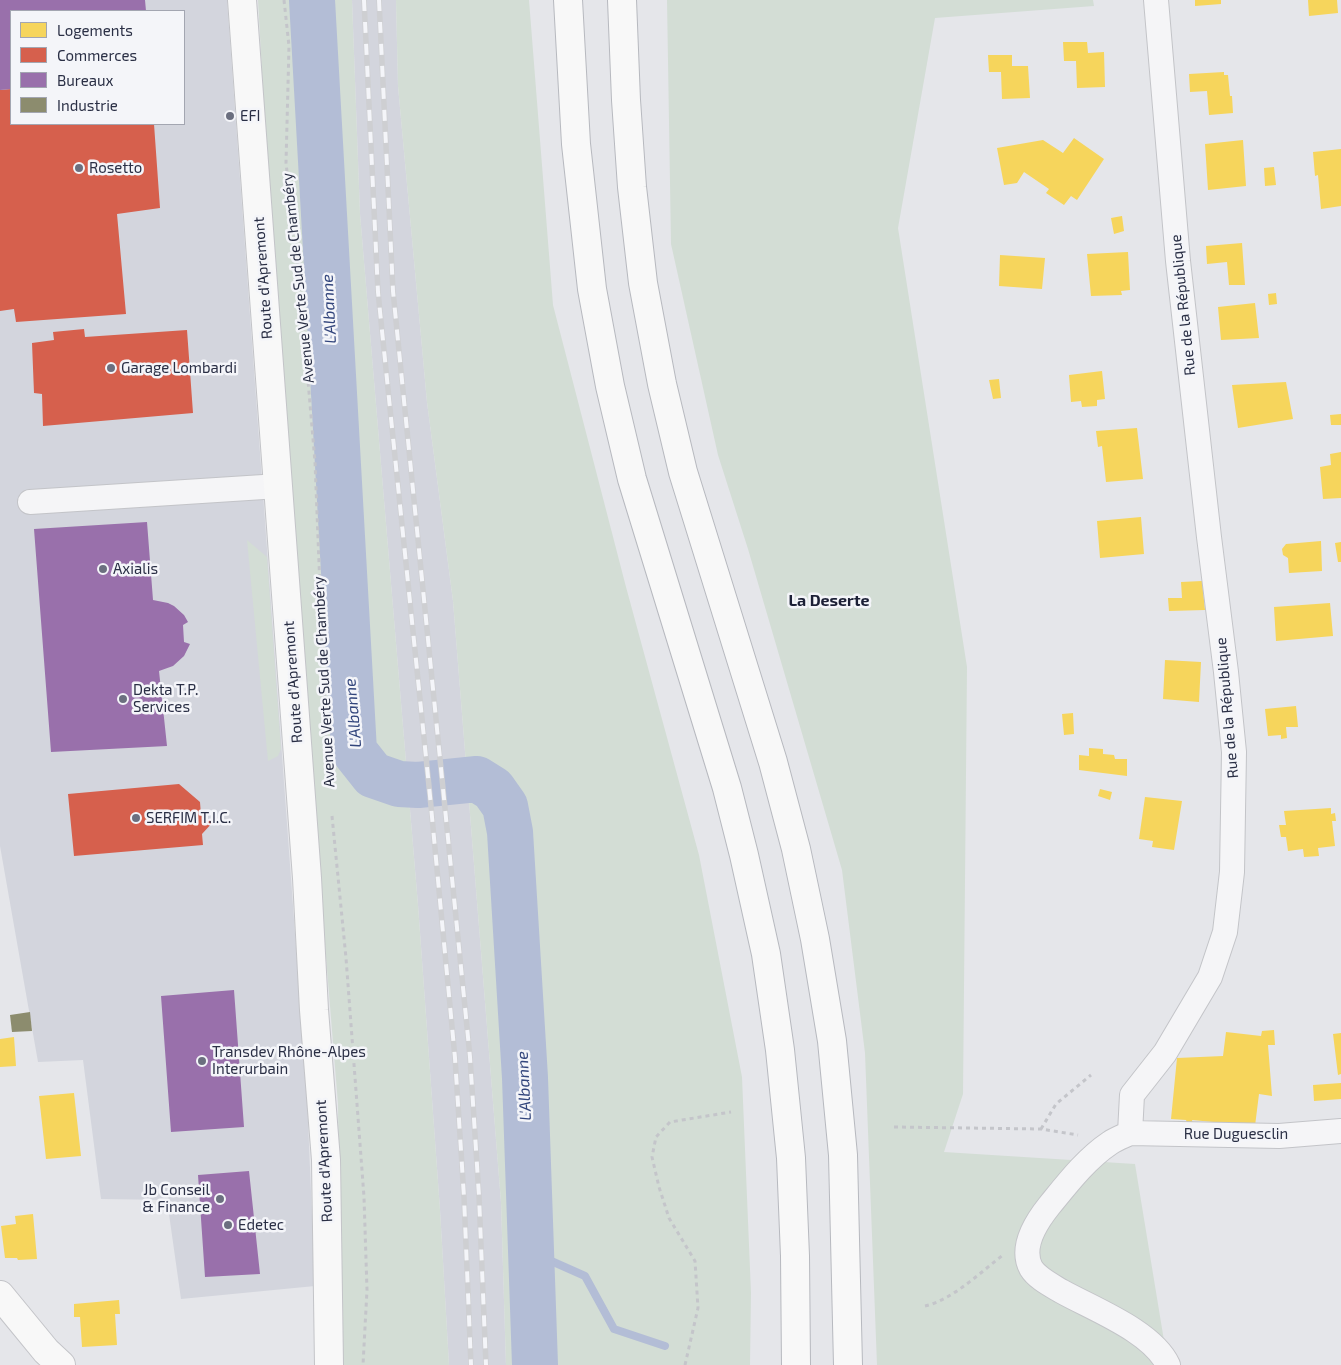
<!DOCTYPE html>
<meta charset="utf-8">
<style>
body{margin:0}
#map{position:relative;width:1341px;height:1365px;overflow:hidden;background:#e5e6ea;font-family:"Exo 2",sans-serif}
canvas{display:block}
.legend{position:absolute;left:10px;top:10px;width:175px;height:115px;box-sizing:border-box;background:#f4f5f9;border:1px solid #a3a6b1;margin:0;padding:6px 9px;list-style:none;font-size:15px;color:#2a2f45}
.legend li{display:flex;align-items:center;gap:10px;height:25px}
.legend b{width:25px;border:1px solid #a3a6b1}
</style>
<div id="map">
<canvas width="1341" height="1365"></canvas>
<ul class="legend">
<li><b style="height:14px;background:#f6d55c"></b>Logements</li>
<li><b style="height:14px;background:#d6604d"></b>Commerces</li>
<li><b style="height:14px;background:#9970ab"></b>Bureaux</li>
<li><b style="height:14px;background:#8c8c6e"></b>Industrie</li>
</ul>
</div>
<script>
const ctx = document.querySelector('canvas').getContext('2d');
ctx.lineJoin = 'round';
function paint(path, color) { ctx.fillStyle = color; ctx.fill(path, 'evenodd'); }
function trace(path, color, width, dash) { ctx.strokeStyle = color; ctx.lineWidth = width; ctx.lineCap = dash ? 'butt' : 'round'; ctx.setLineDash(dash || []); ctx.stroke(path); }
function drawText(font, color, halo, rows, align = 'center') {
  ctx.font = font + ' "Exo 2",sans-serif'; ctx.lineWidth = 5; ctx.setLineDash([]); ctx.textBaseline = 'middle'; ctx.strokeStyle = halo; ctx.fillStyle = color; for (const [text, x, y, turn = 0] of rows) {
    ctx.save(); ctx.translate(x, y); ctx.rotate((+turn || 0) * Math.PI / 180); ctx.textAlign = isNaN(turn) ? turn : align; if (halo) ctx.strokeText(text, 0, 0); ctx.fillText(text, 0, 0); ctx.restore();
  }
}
paint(new Path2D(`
 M 0,0 L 227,0 L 307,1098 L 315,1286 L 181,1299 L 167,1200 L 101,1199 L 83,1060 L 38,1062 L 0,846 ZM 11,11 L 184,11 L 184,124 L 11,124 Z
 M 352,0 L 396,0 L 398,86 L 427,402 L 453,601 L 501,1202 L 506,1365 L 449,1365 L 440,1210 L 418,905 L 360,214 Z`), '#d3d5dd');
paint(new Path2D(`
 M 258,0 L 352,0 L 360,214 L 418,905 L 440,1210 L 449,1365 L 338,1365 L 340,1290 L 338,1104 L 319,871 L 268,180 Z
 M 396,0 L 529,0 L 553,305 L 626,587 L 699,855 L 742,1077 L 751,1293 L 750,1365 L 506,1365 L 501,1202 L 453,601 L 427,402 L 398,86 Z
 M 667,0 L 1093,0 L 1094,6 L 935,18 L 898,228 L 967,667 L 963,1094 L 944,1152 L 1135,1164 L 1168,1365 L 877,1365 L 865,1053 L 842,870 L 748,549 L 718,455 L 671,244 Z
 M 247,540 L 267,557 L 281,749 L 278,756 L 268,761 Z`), '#d3ddd5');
paint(new Path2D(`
 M 1195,0 L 1221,0 L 1221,4 L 1195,6 Z
 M 1308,0 L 1337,0 L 1338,13 L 1309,16 Z
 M 1063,42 L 1087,42 L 1088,53 L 1104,52 L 1105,87 L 1077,88 L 1076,61 L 1064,61 Z
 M 988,55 L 1012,55 L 1012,66 L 1028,66 L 1030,98 L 1002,99 L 1001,72 L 989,72 Z
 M 1224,72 L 1224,75 L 1228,75 L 1230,96 L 1232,96 L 1233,113 L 1209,115 L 1207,91 L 1190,92 L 1189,74 Z
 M 1074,138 L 1104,159 L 1077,200 L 1071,196 L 1064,205 L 1046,193 L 1049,189 L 1024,172 L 1017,183 L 1004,185 L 997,148 L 1043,140 L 1063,153 Z
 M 1243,140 L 1246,186 L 1208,190 L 1205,144 Z
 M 1341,149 L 1341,206 L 1321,209 L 1318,175 L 1315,176 L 1313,152 Z
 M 1274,167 L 1276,185 L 1265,186 L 1264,168 Z
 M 1122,216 L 1124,231 L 1114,234 L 1111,218 Z
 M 1242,243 L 1245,285 L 1229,285 L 1227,262 L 1207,264 L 1206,246 Z
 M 1128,252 L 1130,290 L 1121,291 L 1122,295 L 1091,296 L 1087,254 Z
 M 1000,255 L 1045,258 L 1042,289 L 999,286 Z
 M 1276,293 L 1277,304 L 1269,305 L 1268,294 Z
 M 1255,303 L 1259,338 L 1221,340 L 1218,307 Z
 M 1102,371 L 1105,399 L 1097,400 L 1097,406 L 1082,407 L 1081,401 L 1071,402 L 1069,375 Z
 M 999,379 L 1001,398 L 993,399 L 989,380 Z
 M 1286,382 L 1293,419 L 1238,428 L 1232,385 Z
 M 1341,414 L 1341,425 L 1331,425 L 1330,415 Z
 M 1137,428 L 1143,479 L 1106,482 L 1102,446 L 1098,447 L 1096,431 Z
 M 1341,452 L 1341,498 L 1323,499 L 1320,467 L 1331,465 L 1330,454 Z
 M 1141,517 L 1144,554 L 1100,558 L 1097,521 Z
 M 1321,541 L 1322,571 L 1289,573 L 1288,558 L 1283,555 L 1282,549 L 1286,544 Z
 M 1341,542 L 1341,562 L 1338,562 L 1335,543 Z
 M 1202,581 L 1205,610 L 1169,611 L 1168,598 L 1182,598 L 1181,582 Z
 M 1330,603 L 1333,636 L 1276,641 L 1274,607 Z
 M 1165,660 L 1201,662 L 1199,702 L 1163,699 Z
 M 1296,706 L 1298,727 L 1286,727 L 1287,738 L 1281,739 L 1281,735 L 1268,736 L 1265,709 Z
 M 1073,713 L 1074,734 L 1064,735 L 1062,714 Z
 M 1089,748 L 1103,749 L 1103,754 L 1114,755 L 1115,759 L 1127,759 L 1127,776 L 1079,770 L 1079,755 L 1089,756 Z
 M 1100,789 L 1112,792 L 1110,800 L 1098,796 Z
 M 1145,797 L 1182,801 L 1174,850 L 1152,847 L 1153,841 L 1139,839 Z
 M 1331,808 L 1331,814 L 1335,813 L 1336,821 L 1332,821 L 1335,846 L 1318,848 L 1319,856 L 1304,857 L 1303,849 L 1288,851 L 1286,837 L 1281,837 L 1279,825 L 1286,825 L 1284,811 Z
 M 1274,1030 L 1275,1045 L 1268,1045 L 1272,1096 L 1259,1094 L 1255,1126 L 1192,1120 L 1193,1124 L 1187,1123 L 1186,1120 L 1171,1119 L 1177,1058 L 1223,1056 L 1226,1032 L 1261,1036 L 1262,1031 Z
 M 1341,1033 L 1341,1074 L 1338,1075 L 1333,1034 Z
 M 14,1037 L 16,1066 L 0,1067 L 0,1039 Z
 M 1341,1083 L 1341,1099 L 1314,1101 L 1313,1085 Z
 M 74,1093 L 81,1156 L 46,1159 L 39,1096 Z
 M 33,1214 L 37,1259 L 18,1260 L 17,1258 L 5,1258 L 1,1226 L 16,1224 L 15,1216 Z
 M 119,1300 L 120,1314 L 115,1314 L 117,1345 L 82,1347 L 80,1317 L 74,1317 L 74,1304 Z`), '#f6d55c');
paint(new Path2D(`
 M 11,89 L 11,124 L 154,124 L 160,208 L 117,214 L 126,314 L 16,322 L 14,309 L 0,311 L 0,90 Z
 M 84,329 L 85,337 L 187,330 L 193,413 L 43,426 L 42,394 L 34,393 L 32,343 L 54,340 L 53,332 Z
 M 179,784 L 200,802 L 201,815 L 213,822 L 202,834 L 203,845 L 74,856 L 68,794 Z`), '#d6604d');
paint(new Path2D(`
 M 0,0 L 145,0 L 146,11 L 11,11 L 11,89 L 0,90 Z
 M 147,522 L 153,600 L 168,603 L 174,606 L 184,615 L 188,622 L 183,625 L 184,642 L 190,644 L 184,656 L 173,666 L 159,671 L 167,746 L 51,752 L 34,529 Z
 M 234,990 L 244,1127 L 171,1132 L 161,996 Z
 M 249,1171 L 260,1274 L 205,1277 L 198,1175 Z`), '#9970ab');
paint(new Path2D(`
 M 30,1012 L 32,1031 L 12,1032 L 10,1015 Z`), '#8c8c6e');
trace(new Path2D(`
 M 531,1252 L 585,1276 L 614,1329 L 665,1346`), '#b3bdd6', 8);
trace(new Path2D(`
 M 312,0 L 354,751 L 373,775 L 399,784 L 418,785 L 477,779 L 493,789 L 505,806 L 510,832 L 525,1078 L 535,1365`), '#b3bdd6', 46);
const street = new Path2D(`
 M 30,502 L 279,486
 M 1130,1133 L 1132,1095 L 1165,1053 L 1210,977 L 1225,932 L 1232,872 L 1234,752 L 1226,672 L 1209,537 L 1178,261 L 1156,0
 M 1168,1365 C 1152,1331 1093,1309 1061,1291 C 1051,1285 1037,1278 1031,1268 C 1020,1247 1037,1221 1049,1206 C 1067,1184 1086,1159 1110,1143 C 1116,1139 1124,1136 1130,1133 L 1279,1136 L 1341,1131`);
const secondary = new Path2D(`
 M 242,0 L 307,878 L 314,1010 L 326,1160 L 329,1365
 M 0,1295 L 46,1351 L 61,1365`);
const highway = new Path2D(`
 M 568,0 L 576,144 L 592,289 L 610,386 L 632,479 L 727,788 L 744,855 L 766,954 L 780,1050 L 791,1158 L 795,1256 L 796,1365
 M 622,0 L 626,100 L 632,187 L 643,283 L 662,384 L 683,472 L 773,762 L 796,849 L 815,939 L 832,1041 L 843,1155 L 848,1365`);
trace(street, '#c3c4c8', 26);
trace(secondary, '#c3c4c8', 30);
trace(highway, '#b7b9bf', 30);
trace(new Path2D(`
 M 284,0 L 289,46 L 286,163 L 299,276 L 315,462 L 326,740
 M 332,816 L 346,958 L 364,1197 L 367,1290 L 363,1365
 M 894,1127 L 1041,1129 L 1078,1135
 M 1041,1129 L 1056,1104 L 1091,1075
 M 925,1306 C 952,1300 981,1272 1003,1255
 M 685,1365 L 698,1308 L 695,1261 L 669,1218 L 659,1187 L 652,1157 L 656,1137 L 670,1122 L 731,1112`), '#c4c5ca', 3, [4, 4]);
trace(street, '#f5f5f7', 24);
trace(secondary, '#f8f8f8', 28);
trace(highway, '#f8f8f8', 28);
const rail = new Path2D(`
 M 364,0 L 378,292 L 430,796 L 455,1058 L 464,1197 L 471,1365
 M 379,0 L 393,291 L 470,1057 L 479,1196 L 486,1365`);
trace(rail, '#cecfd2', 5.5);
trace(rail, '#f4f5f9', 4, [11]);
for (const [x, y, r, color] of [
 [230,116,5,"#6b6f7f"],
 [79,168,5,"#6b6f7f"],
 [111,368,5,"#6b6f7f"],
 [103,569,5,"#6b6f7f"],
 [123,699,5,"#6b6f7f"],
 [136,818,5,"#6b6f7f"],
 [202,1061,5,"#6b6f7f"],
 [220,1199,5,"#6b6f7f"],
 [228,1225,5,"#6b6f7f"]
]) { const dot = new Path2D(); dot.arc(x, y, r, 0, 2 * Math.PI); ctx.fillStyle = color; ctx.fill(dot); trace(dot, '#f4f5f9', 2); }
drawText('15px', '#2a2f45', '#f4f5f9', [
 ["EFI",240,116],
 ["Rosetto",89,168],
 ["Garage Lombardi",121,368],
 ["Axialis",113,569],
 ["Dekta T.P.",133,690],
 ["Services",133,707],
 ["SERFIM T.I.C.",146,818],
 ["Transdev Rhône-Alpes",212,1052],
 ["Interurbain",212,1069],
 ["Jb Conseil",210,1190,"right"],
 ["& Finance",210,1207,"right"],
 ["Edetec",238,1225]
], 'left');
drawText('15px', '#2a2f45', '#f4f5f9', [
 ["Route d'Apremont",263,278,-94],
 ["Avenue Verte Sud de Chambéry",298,278,-96],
 ["Rue de la République",1183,305,-96],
 ["Route d'Apremont",293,682,-94],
 ["Avenue Verte Sud de Chambéry",324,682,-93],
 ["Rue de la République",1227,708,-95],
 ["Rue Duguesclin",1236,1134],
 ["Route d'Apremont",324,1161,-93]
]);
drawText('italic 16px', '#32457c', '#f4f5f9', [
 ["L'Albanne",329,309,-93],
 ["L'Albanne",353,713,-95],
 ["L'Albanne",524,1086,-93]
]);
drawText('bold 16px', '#1c2036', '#f4f5f9', [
 ["La Deserte",829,601]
]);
</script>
